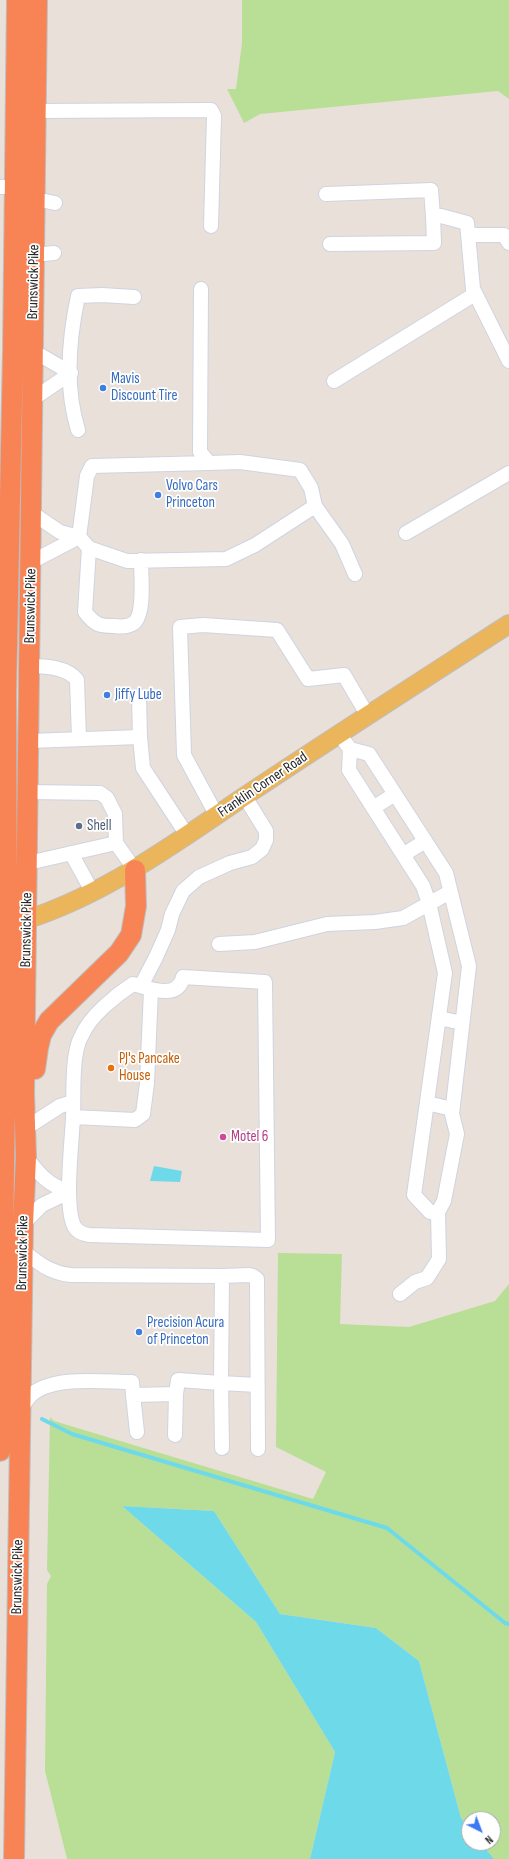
<!DOCTYPE html>
<style>
body{margin:0}
#map{position:relative;width:509px;height:1859px;overflow:hidden;background:#e9e0d9;font-family:"Sofia Sans Condensed",sans-serif}
canvas{display:block}
.north{position:absolute;left:461px;top:1811px;width:40px;height:40px;box-sizing:border-box;background:#fff;border:1px solid #a9a9a9;border-radius:50%;rotate:138deg;font-size:11px;font-weight:700;line-height:16px;text-align:center;color:#272727}
.north::after{content:'';display:block;margin:auto;width:14px;height:18px;background:#3c79f3;clip-path:polygon(50% 0,100% 100%,50% 72%,0 100%)}
</style>
<div id="map">
<canvas width="509" height="1859"></canvas>
<div class="north">N</div>
</div>
<script>
const ctx = document.querySelector('canvas').getContext('2d');
ctx.lineJoin = 'round';
function paint(path, color) { ctx.fillStyle = color; ctx.fill(path, 'evenodd'); }
function trace(path, color, width, dash) { ctx.strokeStyle = color; ctx.lineWidth = width; ctx.lineCap = dash ? 'butt' : 'round'; ctx.setLineDash(dash || []); ctx.stroke(path); }
function drawText(font, color, halo, rows, align = 'center') {
  ctx.font = font + ' "Sofia Sans Condensed",sans-serif'; ctx.lineWidth = 3.5; ctx.setLineDash([]); ctx.textBaseline = 'middle'; ctx.strokeStyle = halo; ctx.fillStyle = color; for (const [text, x, y, turn = 0] of rows) {
    ctx.save(); ctx.translate(x, y); ctx.rotate((+turn || 0) * Math.PI / 180); ctx.textAlign = isNaN(turn) ? turn : align; if (halo) ctx.strokeText(text, 0, 0); ctx.fillText(text, 0, 0); ctx.restore();
  }
}
paint(new Path2D(`
 M 242,0 L 509,0 L 509,99 L 498,91 L 260,114 L 244,123 L 227,89 L 236,89 L 242,43 Z
 M 278,1253 L 342,1254 L 340,1324 L 409,1327 L 495,1301 L 509,1284 L 509,1859 L 494,1859 L 481,1843 L 493,1843 L 493,1819 L 469,1819 L 469,1827 L 461,1818 L 419,1661 L 376,1628 L 280,1614 L 214,1511 L 122,1506 L 256,1622 L 335,1752 L 310,1859 L 67,1859 L 45,1771 L 47,1584 L 51,1576 L 47,1570 L 50,1417 L 54,1421 L 313,1499 L 326,1472 L 276,1447 Z`), '#b9df96');
paint(new Path2D(`
 M 154,1166 L 182,1171 L 180,1182 L 150,1181 Z
 M 122,1506 L 214,1511 L 280,1614 L 376,1628 L 419,1661 L 461,1818 L 469,1827 L 469,1843 L 481,1843 L 494,1859 L 310,1859 L 335,1752 L 256,1622 Z`), '#6edae9');
trace(new Path2D(`
 M 42,1419 L 72,1434 L 387,1528 L 505,1623 L 509,1624`), '#6edae9', 4);
const minor = new Path2D(`
 M 36,111 L 211,110 L 214,116 L 211,226
 M 0,187 L 15,187
 M 326,194 L 431,190 L 433,216
 M 35,199 L 55,203
 M 468,235 L 504,235 L 509,243
 M 330,244 L 434,243 L 433,216 L 441,216 L 467,223 L 473,289 L 509,361
 M 34,255 L 54,253
 M 33,351 L 71,373
 M 334,381 L 475,294
 M 33,399 L 71,373
 M 78,430 C 65,388 69,338 78,296 L 102,295 L 134,297
 M 315,506 L 342,544 L 355,574
 M 32,513 L 60,532 L 79,537 L 89,548 L 127,561 L 226,559 L 255,545 L 315,506 L 311,488 L 300,470 L 240,462 L 209,463 L 200,452 L 201,289
 M 406,533 L 509,473
 M 79,537 L 87,476 L 92,466 L 209,463
 M 89,548 L 85,612 C 95,625 99,626 114,626 C 121,627 129,627 135,622 C 145,611 141,575 141,560
 M 31,562 L 79,537
 M 30,666 C 45,666 67,667 77,680 L 79,739
 M 139,696 L 140,737 L 143,768 L 187,835
 M 339,734 L 350,749 L 349,770 L 423,886 L 429,903 L 445,973 L 414,1195 L 430,1212 L 438,1212 L 444,1201 L 457,1134 L 452,1114 L 469,966 L 446,873 L 369,754 L 350,749
 M 29,741 L 140,737
 M 29,792 L 100,793 L 107,798 L 115,814 L 116,843 L 135,870
 M 373,808 L 395,794
 M 217,816 L 184,755 L 180,627 L 203,625 L 277,630 L 308,679 L 344,675 L 368,716
 M 71,853 L 93,893
 M 403,855 L 425,841
 M 28,863 L 116,843
 M 219,944 L 255,942 L 327,924 L 375,922 L 403,918 L 450,892
 M 183,977 L 265,982 L 268,1240 L 89,1235 C 82,1234 77,1232 74,1226 C 64,1205 72,1142 73,1117 C 74,1096 72,1073 76,1053 C 77,1047 79,1040 82,1035 C 90,1016 116,995 133,984 C 148,988 178,1001 183,977 Z
 M 141,986 L 156,957 L 168,930 L 172,914 L 183,891 L 199,877 L 230,863 L 252,857 L 262,849 L 266,840 L 266,831 L 245,797
 M 439,1018 L 462,1023
 M 427,1103 L 452,1109
 M 73,1117 L 135,1120 L 143,1114 L 147,1083 L 151,990
 M 29,1126 L 60,1106 L 73,1102
 M 26,1157 C 40,1175 47,1184 69,1192
 M 23,1224 L 42,1205 L 69,1192
 M 222,1276 L 249,1275 L 253,1276 L 257,1279 L 258,1449
 M 400,1294 L 415,1282 L 427,1278 L 439,1259 L 438,1212
 M 133,1395 L 137,1432
 M 20,1410 C 24,1405 27,1399 31,1395 C 53,1375 104,1382 132,1382 L 133,1395 L 176,1394 L 178,1380 L 221,1383 L 222,1276 L 71,1275 C 50,1273 38,1263 22,1250
 M 175,1435 L 176,1394
 M 222,1448 L 221,1383 L 257,1385`);
const major = new Path2D(`
 M 12,924 C 102,899 177,841 254,790 C 338,734 424,679 509,624`);
const highway = new Path2D(`
 M 35,1069 L 38,1048 L 41,1035 L 49,1021 L 119,953 L 131,935 L 136,906 L 135,870
 M 0,1451 L 7,954 L 6,694 L 13,350 L 17,0
 M 14,1859 L 23,1224 L 26,1157 L 24,1093 L 37,0`);
trace(minor, '#ced4e0', 16);
trace(major, '#bebebe', 20);
trace(highway, '#bebebe', 22);
trace(minor, '#fff', 14);
trace(major, '#ebb55c', 18);
trace(highway, '#f88455', 20);
for (const [x, y, r, color] of [
 [103,388,4,"#3f7fe0"],
 [158,495,4,"#3f7fe0"],
 [107,695,4,"#3f7fe0"],
 [79,826,4,"#5c6f8a"],
 [111,1068,4,"#e8710a"],
 [223,1137,4,"#d1479c"],
 [139,1332,4,"#3f7fe0"]
]) { const dot = new Path2D(); dot.arc(x, y, r, 0, 2 * Math.PI); ctx.fillStyle = color; ctx.fill(dot); trace(dot, '#fff', 1.5); }
drawText('15px', '#272727', '#fff', [
 ["Brunswick Pike",34,282,-89],
 ["Brunswick Pike",31,606,-89],
 ["Franklin Corner Road",263,785,-34],
 ["Brunswick Pike",27,930,-89],
 ["Brunswick Pike",23,1253,-89],
 ["Brunswick Pike",18,1577,-89]
]);
drawText('15px', '#366cbe', '#fff', [
 ["Mavis",111,379],
 ["Discount Tire",111,396],
 ["Volvo Cars",166,486],
 ["Princeton",166,503],
 ["Jiffy Lube",115,695],
 ["Precision Acura",147,1323],
 ["of Princeton",147,1340]
], 'left');
drawText('15px', '#4e5e75', '#fff', [
 ["Shell",87,826]
], 'left');
drawText('15px', '#c56008', '#fff', [
 ["PJ's Pancake",119,1059],
 ["House",119,1076]
], 'left');
drawText('15px', '#b23c85', '#fff', [
 ["Motel 6",231,1137]
], 'left');
</script>
